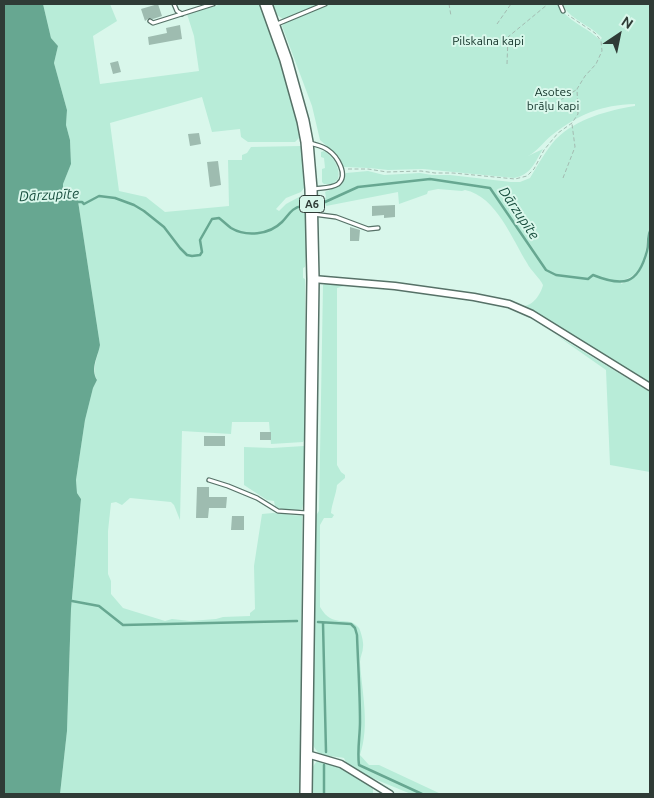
<!DOCTYPE html>
<meta charset="utf-8">
<style>
body{margin:0}
#map{position:relative;width:654px;height:798px;overflow:hidden;background:#d9f7eb;font-family:Ubuntu,sans-serif}
canvas{display:block}
.frame{position:absolute;inset:0;border:5px solid #2f3b36;pointer-events:none}
.north{position:absolute;left:594px;top:10px;width:50px;height:50px;-webkit-text-stroke:4px #d9f7eb;paint-order:stroke;rotate:34deg;font-size:14px;font-weight:700;line-height:20px;text-align:center;color:#2f3b36}
.north::after{content:'';display:block;margin:auto;width:18px;height:22px;background:#2f3b36;clip-path:polygon(50% 0,100% 100%,50% 72%,0 100%)}
</style>
<div id="map">
<canvas width="654" height="798"></canvas>
<div class="frame"></div>
<div class="north">N</div>
</div>
<script>
const ctx = document.querySelector('canvas').getContext('2d');
ctx.lineJoin = 'round';
function paint(path, color) { ctx.fillStyle = color; ctx.fill(path, 'evenodd'); }
function trace(path, color, width, dash) { ctx.strokeStyle = color; ctx.lineWidth = width; ctx.lineCap = dash ? 'butt' : 'round'; ctx.setLineDash(dash || []); ctx.stroke(path); }
function drawText(font, color, halo, rows, align = 'center') {
  ctx.font = font + ' Ubuntu,sans-serif'; ctx.lineWidth = 4; ctx.setLineDash([]); ctx.textBaseline = 'middle'; ctx.strokeStyle = halo; ctx.fillStyle = color; for (const [text, x, y, turn = 0] of rows) {
    ctx.save(); ctx.translate(x, y); ctx.rotate((+turn || 0) * Math.PI / 180); ctx.textAlign = isNaN(turn) ? turn : align; if (halo) ctx.strokeText(text, 0, 0); ctx.fillText(text, 0, 0); ctx.restore();
  }
}
paint(new Path2D(`
 M 43,4 L 110,4 L 117,21 L 93,36 L 100,84 L 199,71 L 194,36 L 187,14 L 222,4 L 260,4 L 279,57 L 299,128 L 300,137 L 295,142 L 248,142 L 241,137 L 240,129 L 212,132 L 202,97 L 110,123 L 119,191 L 146,197 L 165,212 L 229,206 L 228,160 L 242,160 L 242,155 L 247,153 L 251,147 L 301,146 L 304,188 L 301,192 L 286,198 L 276,209 L 279,211 L 286,204 L 301,196 L 305,200 L 307,241 L 305,267 L 303,268 L 303,278 L 305,279 L 305,438 L 303,442 L 271,444 L 269,422 L 232,422 L 231,434 L 182,431 L 180,520 L 174,505 L 171,502 L 130,498 L 122,505 L 116,502 L 111,503 L 108,531 L 108,574 L 111,581 L 111,594 L 123,608 L 165,621 L 172,619 L 190,621 L 216,619 L 223,617 L 250,616 L 250,613 L 255,609 L 254,566 L 262,514 L 273,513 L 302,516 L 300,794 L 60,794 L 67,731 L 71,609 L 81,499 L 77,493 L 76,480 L 85,420 L 93,388 L 97,380 C 91,368 98,357 100,345 L 78,201 L 76,197 L 66,195 L 63,192 L 63,184 L 71,164 L 70,140 L 66,125 L 67,110 L 54,63 L 58,46 L 51,38 Z
 M 272,4 L 320,4 L 283,19 L 277,15 Z
 M 330,4 L 558,4 C 566,21 587,27 600,40 L 602,38 C 592,26 567,18 563,4 L 650,4 L 650,228 C 646,235 647,240 646,248 C 644,265 638,276 621,281 L 621,284 C 638,278 647,264 649,246 C 650,242 649,238 650,234 L 650,385 L 523,308 L 523,306 C 533,306 541,294 543,285 C 539,277 531,271 527,263 C 512,239 496,196 465,190 L 462,191 L 438,189 L 428,191 L 427,194 L 399,204 L 398,192 L 326,206 L 324,200 L 326,197 L 325,192 L 342,184 L 346,173 L 368,171 L 384,175 L 420,173 L 432,175 L 450,175 L 511,182 L 520,182 L 530,178 C 538,165 546,150 556,139 C 576,119 609,110 635,106 L 635,104 C 601,105 579,114 552,135 C 543,142 538,151 528,156 L 543,149 C 535,162 531,175 514,178 L 423,169 L 388,170 L 369,168 L 344,167 L 339,157 L 320,140 L 312,106 L 282,26 L 286,22 Z
 M 324,151 C 333,156 341,168 338,179 L 333,184 L 324,184 L 322,182 L 322,169 L 325,168 L 324,158 L 321,157 L 321,152 Z
 M 328,283 L 344,286 L 337,288 L 337,465 L 341,472 L 345,475 L 345,478 L 337,485 C 336,495 332,503 331,513 L 334,515 L 332,518 L 324,518 L 320,525 L 320,607 C 333,630 348,614 359,628 C 361,632 364,643 363,647 C 363,652 360,657 360,662 C 362,693 370,725 360,755 L 369,765 L 379,765 L 441,794 L 411,794 L 360,773 L 347,764 L 344,758 C 332,755 320,760 313,745 L 315,517 L 319,511 L 323,285 Z
 M 556,335 L 650,392 L 650,472 L 610,465 L 606,370 Z
 M 304,446 L 304,499 L 302,509 C 294,512 281,511 275,506 L 274,501 L 267,500 L 244,485 L 244,447 L 272,448 Z
 M 318,761 L 340,767 L 373,786 L 373,794 L 312,794 C 312,784 308,767 318,761 Z`), '#b8ecd8');
paint(new Path2D(`
 M 4,4 L 43,4 L 51,38 L 58,46 L 54,63 L 67,110 L 66,125 L 70,140 L 71,164 L 63,184 L 63,192 L 66,195 L 76,197 L 78,201 L 100,345 C 98,357 90,368 97,380 L 93,388 L 85,420 L 76,480 L 77,493 L 81,499 L 71,609 L 67,731 L 60,794 L 4,794 Z`), '#67a791');
trace(new Path2D(`
 M 76,202 L 82,202 L 84,204 L 99,196 L 115,198 L 134,205 L 144,211 L 164,227 L 180,248 L 187,255 L 192,256 L 200,255 L 202,252 L 200,240 L 212,219 L 219,218 C 223,221 227,225 231,228 C 246,237 269,235 282,222 C 289,215 291,208 302,206
 M 325,202 L 358,187 L 430,179 L 490,188 L 546,270 L 556,275 L 588,279 L 593,275 C 623,287 638,285 647,251 C 649,244 647,238 650,231
 M 72,601 L 99,606 L 123,625 L 297,621
 M 318,622 L 351,624 L 355,628 L 357,635 C 358,664 360,693 360,722 C 360,736 357,751 359,765 L 422,794
 M 323,623 L 326,752
 M 324,765 L 324,794`), '#67a791', 2.5);
paint(new Path2D(`
 M 158,4 L 162,16 L 153,19 L 149,18 L 145,21 L 141,9 Z
 M 180,25 L 182,39 L 149,45 L 148,37 L 167,33 L 166,28 Z
 M 118,61 L 121,72 L 113,74 L 110,63 Z
 M 199,133 L 201,144 L 190,146 L 188,134 Z
 M 218,161 L 221,185 L 210,187 L 207,162 Z
 M 395,205 L 395,217 L 384,218 L 384,215 L 372,216 L 372,206 Z
 M 350,227 L 360,230 L 359,241 L 350,241 Z
 M 260,432 L 271,432 L 271,440 L 260,440 Z
 M 204,436 L 225,436 L 225,446 L 204,446 Z
 M 197,487 L 209,487 L 209,497 L 227,497 L 226,508 L 209,508 L 208,518 L 196,518 Z
 M 232,516 L 244,516 L 244,530 L 231,530 Z`), '#9ebcb0');
const lane = new Path2D(`
 M 174,4 L 177,11 L 182,14
 M 560,4 L 563,11
 M 150,21 L 153,23 L 213,4
 M 277,24 L 325,4
 M 310,143 C 316,145 323,146 328,150 C 337,156 349,175 338,184 C 332,188 321,188 315,189
 M 313,214 L 336,217 L 368,229 L 378,228
 M 209,480 L 228,486 L 257,498 L 278,511 L 307,513`);
const street = new Path2D(`
 M 313,279 L 395,286 L 474,297 L 509,304 L 532,314 L 650,387
 M 307,754 L 341,764 L 390,794`);
const highway = new Path2D(`
 M 266,4 L 286,60 L 303,121 L 307,142 L 311,189 L 313,279 L 306,794`);
trace(lane, '#567167', 5.5);
trace(street, '#567167', 9);
trace(highway, '#567167', 14);
trace(new Path2D(`
 M 449,4 L 451,16
 M 497,24 L 511,4
 M 507,64 L 508,37 L 548,4
 M 545,110 L 576,90
 M 348,169 L 368,169 L 387,172 L 421,171 L 435,173 L 453,173 L 515,179 L 527,176 L 534,169 L 544,150 L 558,133 L 572,123 L 578,114 L 577,89 L 585,76 L 596,64 L 602,51 L 601,41 L 595,33 L 568,15
 M 563,178 L 575,147 L 572,124`), '#a3bbb1', 1, [4, 2.5]);
trace(lane, '#fff', 3);
trace(street, '#fff', 6);
trace(highway, '#fff', 11);
for (const [x, y, w] of [
 [312,204,25]
]) { const box = new Path2D(); box.roundRect(x - w / 2, y - 8.5, w, 17, 4); ctx.fillStyle = '#d9f7eb'; ctx.fill(box); trace(box, '#2f3b36', 1); }
drawText('bold 11px', '#2f3b36', null, [
 ["A6",312,204]
]);
drawText('12px', '#103026', '#d9f7eb', [
 ["Pilskalna kapi",488,41],
 ["Asotes",553,92],
 ["brāļu kapi",553,106]
]);
drawText('italic 14px', '#184e3e', '#d9f7eb', [
 ["Dārzupīte",49,195,-3],
 ["Dārzupīte",519,213,56]
]);
</script>
